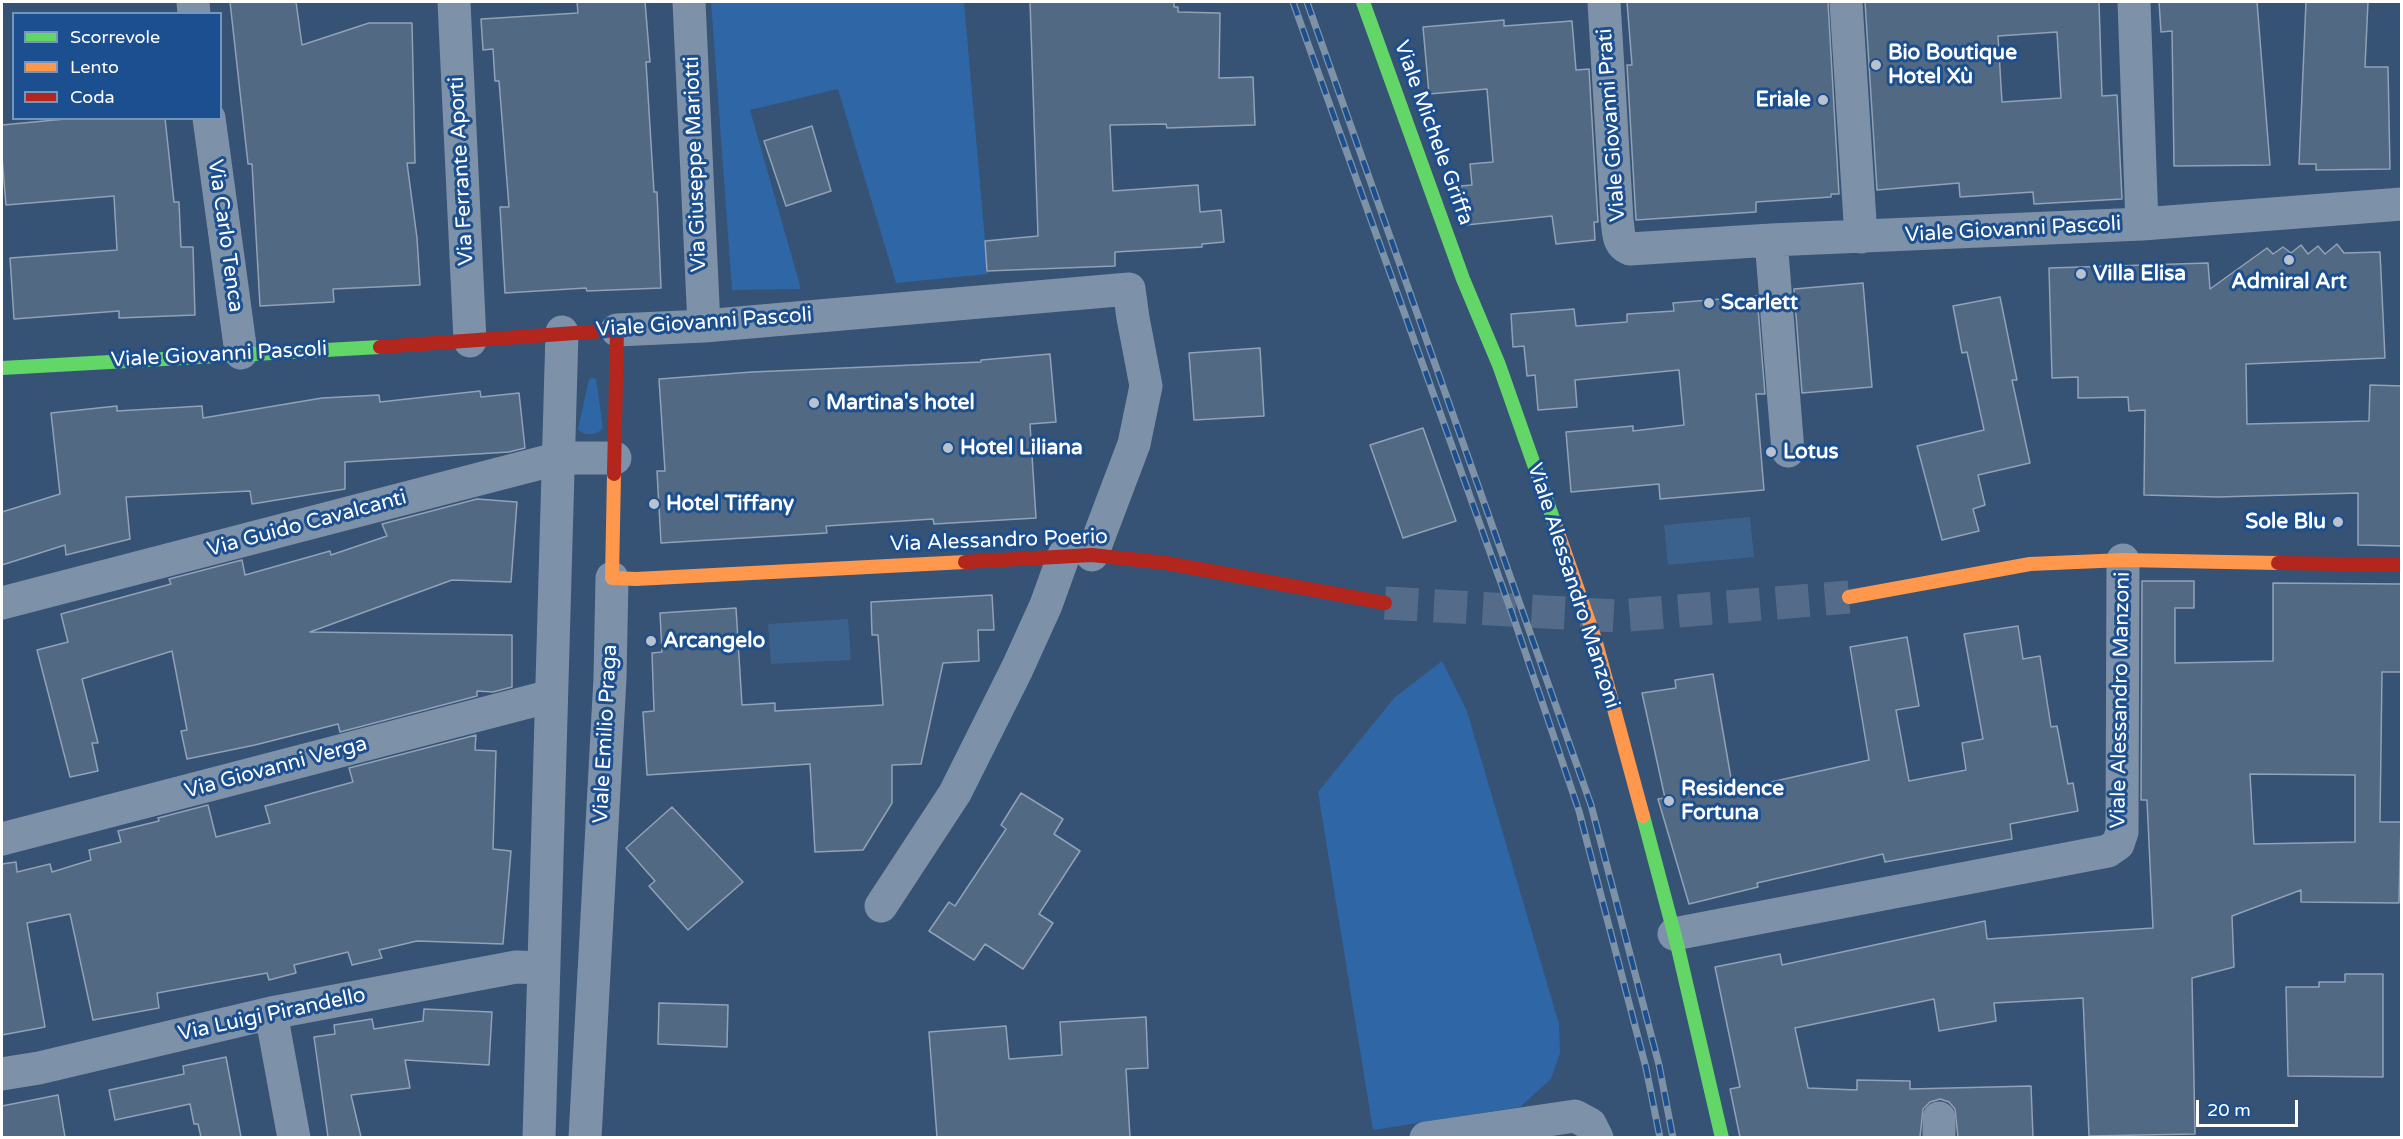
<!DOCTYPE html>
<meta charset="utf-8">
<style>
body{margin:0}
#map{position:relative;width:2403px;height:1139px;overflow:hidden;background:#365274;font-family:"Varela Round",sans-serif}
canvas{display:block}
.frame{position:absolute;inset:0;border:3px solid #fff;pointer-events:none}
.legend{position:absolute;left:12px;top:12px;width:210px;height:108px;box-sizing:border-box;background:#1b4f8f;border:2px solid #7695bc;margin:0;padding:8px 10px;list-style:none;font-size:18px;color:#fff}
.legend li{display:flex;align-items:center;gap:12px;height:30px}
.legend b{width:30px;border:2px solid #7695bc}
.scale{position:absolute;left:2196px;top:1100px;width:102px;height:27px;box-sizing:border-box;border:3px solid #fff;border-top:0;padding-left:8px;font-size:18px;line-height:21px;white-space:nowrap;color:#fff;-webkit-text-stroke:4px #1b4f8f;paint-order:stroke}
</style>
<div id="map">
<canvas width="2403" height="1139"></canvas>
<div class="frame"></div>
<ul class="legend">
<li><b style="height:8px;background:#63d668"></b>Scorrevole</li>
<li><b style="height:8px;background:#ff974d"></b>Lento</li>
<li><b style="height:8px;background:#b3261e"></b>Coda</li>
</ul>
<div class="scale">20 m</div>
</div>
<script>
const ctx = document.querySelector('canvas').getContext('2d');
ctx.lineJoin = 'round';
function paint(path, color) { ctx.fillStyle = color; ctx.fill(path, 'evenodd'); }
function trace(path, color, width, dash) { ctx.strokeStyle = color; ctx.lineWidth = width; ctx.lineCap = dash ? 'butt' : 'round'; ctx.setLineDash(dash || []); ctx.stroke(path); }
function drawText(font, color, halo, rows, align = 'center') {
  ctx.font = font + ' "Varela Round",sans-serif'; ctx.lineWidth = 6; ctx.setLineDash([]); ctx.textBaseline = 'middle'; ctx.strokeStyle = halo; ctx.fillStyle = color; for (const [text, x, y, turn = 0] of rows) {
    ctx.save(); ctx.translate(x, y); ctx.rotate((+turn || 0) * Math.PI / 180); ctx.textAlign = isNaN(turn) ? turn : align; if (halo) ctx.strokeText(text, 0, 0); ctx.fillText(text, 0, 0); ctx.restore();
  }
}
paint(new Path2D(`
 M 711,2 L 964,2 L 988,274 L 896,283 L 838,89 L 750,110 L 801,289 L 732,290 Z
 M 593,378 L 596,379 L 603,428 C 598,435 584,437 578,429 L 589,379 Z
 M 1442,661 L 1467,711 L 1559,1024 L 1560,1053 L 1551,1079 L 1520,1107 L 1373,1130 L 1318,792 L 1394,698 Z`), '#2f66a5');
paint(new Path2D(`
 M 1750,517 L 1754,557 L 1668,565 L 1664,525 Z
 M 848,619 L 851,660 L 771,664 L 768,624 Z`), '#3b618d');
const building = new Path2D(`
 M 230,2 L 296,2 L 302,45 L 369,23 L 412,23 L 415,163 L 407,163 L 417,238 L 420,285 L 333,289 L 334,302 L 260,306 L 252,164 L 248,164 Z
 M 577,2 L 645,2 L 650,62 L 646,62 L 654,192 L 657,192 L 661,288 L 587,291 L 586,288 L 505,293 L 500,207 L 509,207 L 499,81 L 495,81 L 493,49 L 483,50 L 481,19 L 578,13 Z
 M 1030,2 L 1174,2 L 1174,7 L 1178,7 L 1178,12 L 1220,13 L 1219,78 L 1253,77 L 1255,125 L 1167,128 L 1166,124 L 1110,125 L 1113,191 L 1198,185 L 1200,212 L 1221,210 L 1224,242 L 1202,244 L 1202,247 L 1115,252 L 1115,266 L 987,271 L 985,241 L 1038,236 Z
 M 1627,2 L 1828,2 L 1839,194 L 1831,194 L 1831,197 L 1756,202 L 1756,212 L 1636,220 L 1627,65 L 1632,65 Z
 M 1865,2 L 2099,2 L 2102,96 L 2117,95 L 2122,199 L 2034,204 L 2033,192 L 1960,197 L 1959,183 L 1877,190 ZM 2057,32 L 2061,98 L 2002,102 L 1998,36 Z
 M 2159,2 L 2257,2 L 2270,165 L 2174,166 L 2172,31 L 2161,32 Z
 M 2306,2 L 2368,2 L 2365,67 L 2388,67 L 2390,169 L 2316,170 L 2316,164 L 2299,164 Z
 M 1504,20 L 1504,26 L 1572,21 L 1576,70 L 1589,69 L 1598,222 L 1594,222 L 1595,240 L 1556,244 L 1552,216 L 1466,225 L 1461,186 L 1472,185 L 1470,164 L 1493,162 L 1487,89 L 1429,94 L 1423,27 Z
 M 76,118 L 165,118 L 174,202 L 179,202 L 181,247 L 193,247 L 195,315 L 119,318 L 119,311 L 14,319 L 10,258 L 117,250 L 114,196 L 6,205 L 2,157 L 2,125 Z
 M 812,126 L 831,191 L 786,206 L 764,141 Z
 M 2337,244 L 2344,253 L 2380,252 L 2385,358 L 2246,364 L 2247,424 L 2369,421 L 2370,385 L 2402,386 L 2402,546 L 2358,545 L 2358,493 L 2218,497 L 2144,495 L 2145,410 L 2129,411 L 2128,397 L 2078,398 L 2078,377 L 2052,378 L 2049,268 L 2208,263 L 2210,289 L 2267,248 L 2273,254 L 2283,247 L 2291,253 L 2301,245 L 2308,254 L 2318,246 L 2325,254 Z
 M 1863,283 L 1872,387 L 1802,393 L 1794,289 Z
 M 1757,296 L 1765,394 L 1756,394 L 1764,490 L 1660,499 L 1659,484 L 1571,492 L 1566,432 L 1633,426 L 1633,431 L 1684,425 L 1679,370 L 1575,380 L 1577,407 L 1538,410 L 1535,375 L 1527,376 L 1524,346 L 1513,347 L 1511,314 L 1574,309 L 1576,326 L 1627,322 L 1627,314 L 1674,311 L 1673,303 Z
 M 2000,297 L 2017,380 L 2012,380 L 2030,463 L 1978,475 L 1985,505 L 1973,509 L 1979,531 L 1942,540 L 1917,446 L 1984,430 L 1967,352 L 1962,353 L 1953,306 Z
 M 1260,348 L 1264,416 L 1194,420 L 1189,353 Z
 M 1050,354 L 1056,422 L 1030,424 L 1036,518 L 934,524 L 933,519 L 826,526 L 827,533 L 661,543 L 657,471 L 665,471 L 659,379 L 752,372 L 981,362 L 981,360 Z
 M 480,391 L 481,397 L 519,393 L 525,448 L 509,452 L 345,462 L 345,489 L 252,504 L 250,491 L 126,497 L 130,539 L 66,555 L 65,545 L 2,565 L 2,512 L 60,494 L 51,413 L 117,406 L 117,411 L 202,406 L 203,418 L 322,398 L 379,395 L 380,402 Z
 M 1423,428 L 1456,521 L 1403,538 L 1370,445 Z
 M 477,499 L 517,502 L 511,582 L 452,580 L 310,632 L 512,635 L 512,687 L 493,692 L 477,691 L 477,696 L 340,732 L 338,724 L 255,745 L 187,759 L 181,731 L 187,730 L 172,651 L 82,679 L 98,743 L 92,743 L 98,771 L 70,777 L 37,650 L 68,642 L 61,614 L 171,584 L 169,579 L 242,560 L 245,575 L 330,551 L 331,555 L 387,536 L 382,524 Z
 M 2142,581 L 2194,581 L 2194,608 L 2175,608 L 2175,663 L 2273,661 L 2273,583 L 2402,584 L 2402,672 L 2382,672 L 2380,822 L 2401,822 L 2399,903 L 2301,902 L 2301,890 L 2232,916 L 2234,967 L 2192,978 L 2195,1134 L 2089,1136 L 2083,998 L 1994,1003 L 1996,1021 L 1939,1031 L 1934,999 L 1795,1028 L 1808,1088 L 1857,1090 L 1857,1080 L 1910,1081 L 1910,1089 L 2031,1086 L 2033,1137 L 1958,1137 L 1955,1109 L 1949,1102 L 1940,1099 L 1930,1102 L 1923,1109 L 1920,1137 L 1740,1137 L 1730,1089 L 1740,1087 L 1715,967 L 1780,954 L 1782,965 L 1985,921 L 1987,939 L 2153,928 L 2147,800 L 2141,800 ZM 2250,774 L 2355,775 L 2355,842 L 2254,844 Z
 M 992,595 L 994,630 L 978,630 L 979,661 L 943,663 L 921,764 L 892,765 L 892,803 L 863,850 L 815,852 L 810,764 L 647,775 L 643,712 L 654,711 L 652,653 L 662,652 L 660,613 L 736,608 L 742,705 L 775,703 L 775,711 L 883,705 L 878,635 L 872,635 L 871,602 Z
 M 2018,626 L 2023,659 L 2040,656 L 2051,727 L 2057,726 L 2068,784 L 2073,783 L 2078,811 L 2010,824 L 2012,839 L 1885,862 L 1883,854 L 1757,883 L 1758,887 L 1689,904 L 1658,799 L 1665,798 L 1642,693 L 1676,688 L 1675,680 L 1713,674 L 1732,784 L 1739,783 L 1740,789 L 1869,760 L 1850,647 L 1907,637 L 1919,706 L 1896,710 L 1909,781 L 1966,770 L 1962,743 L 1983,739 L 1964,634 Z
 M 476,735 L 475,750 L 496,751 L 493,849 L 511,851 L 503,944 L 417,941 L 379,950 L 382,958 L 352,965 L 348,952 L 294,965 L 296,973 L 269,980 L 267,973 L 157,993 L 159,1008 L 93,1020 L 70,914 L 27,923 L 45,1027 L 2,1035 L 2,864 L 16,862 L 17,872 L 50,864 L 52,872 L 91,860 L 89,850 L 121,842 L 118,831 L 159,821 L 158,818 L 208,805 L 216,837 L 270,823 L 265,806 L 353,782 L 349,768 Z
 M 1021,793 L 1063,819 L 1054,834 L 1080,851 L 1039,914 L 1053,923 L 1023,969 L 985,944 L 974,960 L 929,931 L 949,902 L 955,906 L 1006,829 L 1001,825 Z
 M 672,807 L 743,882 L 688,930 L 649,886 L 655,881 L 626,848 Z
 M 2345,974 L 2383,974 L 2383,1077 L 2288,1076 L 2286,987 L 2319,987 L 2319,982 L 2345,982 Z
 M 659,1003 L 728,1005 L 727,1047 L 658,1044 Z
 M 424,1009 L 492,1012 L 489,1065 L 405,1060 L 410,1088 L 351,1095 L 361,1137 L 328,1137 L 314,1037 L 335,1034 L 334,1025 L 372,1019 L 374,1029 L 423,1021 Z
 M 1146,1017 L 1148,1068 L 1126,1069 L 1130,1137 L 937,1137 L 929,1032 L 1006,1026 L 1009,1059 L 1062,1055 L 1060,1022 Z
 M 226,1057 L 241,1137 L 201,1137 L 198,1124 L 194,1124 L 190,1104 L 115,1120 L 109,1090 L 184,1074 L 183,1066 Z
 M 58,1095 L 65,1137 L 2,1137 L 2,1106 Z`);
paint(building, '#526984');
trace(building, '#92a2b6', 1.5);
trace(new Path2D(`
 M 1385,603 L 1618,616 L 1849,597`), '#546c89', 33, [33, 16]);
trace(new Path2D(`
 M 193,2 L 194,14
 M 454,2 L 470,341
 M 689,2 L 704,326
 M 1604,2 L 1617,220 C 1619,232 1617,244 1630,249 L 1771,240 L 2142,224 L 2402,204
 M 1846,2 L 1861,237
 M 2134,2 L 2142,224
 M 209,118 L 241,353
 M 1771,240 L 1788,451
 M 617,330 L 704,326 L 1129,289 L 1133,318 L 1146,386 L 1134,444 L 1092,555
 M 2,603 L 560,458 L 615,458
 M 2,839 L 551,696
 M 881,906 L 955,793 L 1017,669 L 1046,605 L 1064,555
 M 1674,934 L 2108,851 L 2118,844 L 2122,832 L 2123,560
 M 271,1013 L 294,1138
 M 2,1074 L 39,1068 L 271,1013 L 516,967 L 544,968
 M 1939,1118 L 1939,1138
 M 539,1138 L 562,332
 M 585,1138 L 610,678 L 612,578
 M 1426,1138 L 1575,1116 L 1590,1124 L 1597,1138`), '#7d92a8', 33);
trace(new Path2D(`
 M 1363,2 L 1463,279 L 1499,365 L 1556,527
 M 2,368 L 380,347
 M 1643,816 L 1677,944 L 1722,1138`), '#63d668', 14);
trace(new Path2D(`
 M 614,474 L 612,578 L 636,579 L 965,562
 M 1556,527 L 1595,639 L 1643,816
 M 1849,597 L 2030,564 L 2123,560 L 2278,563`), '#ff974d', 14);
trace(new Path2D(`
 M 380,347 L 617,330 L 614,474
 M 965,562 L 1092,555 L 1166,563 L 1385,603
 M 2278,563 L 2402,565`), '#b3261e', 14);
const rail = new Path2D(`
 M 1293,2 L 1515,622 L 1579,811 L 1646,1068 L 1660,1138
 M 1307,2 L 1591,805 L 1659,1065 L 1673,1138`);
trace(rail, '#7e92a7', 7);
trace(rail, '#1b4f8f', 4.5, [14]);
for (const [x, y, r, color] of [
 [1876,65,6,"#b9c2ce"],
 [1823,100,6,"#b9c2ce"],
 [2289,260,6,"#b9c2ce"],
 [2081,274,6,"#b9c2ce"],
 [1709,303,6,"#b9c2ce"],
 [814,403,6,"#b9c2ce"],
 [948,448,6,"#b9c2ce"],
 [1771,452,6,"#b9c2ce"],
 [654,504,6,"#b9c2ce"],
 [2338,522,6,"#b9c2ce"],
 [651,641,6,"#b9c2ce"],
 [1669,801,6,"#b9c2ce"]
]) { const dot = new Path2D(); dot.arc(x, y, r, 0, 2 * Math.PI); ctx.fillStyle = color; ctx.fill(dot); trace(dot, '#1b4f8f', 2); }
drawText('bold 21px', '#fff', '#1b4f8f', [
 ["Bio Boutique",1888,53],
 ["Hotel Xù",1888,77],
 ["Eriale",1811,100,"right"],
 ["Villa Elisa",2093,274],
 ["Admiral Art",2289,282,"center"],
 ["Scarlett",1721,303],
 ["Martina's hotel",826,403],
 ["Hotel Liliana",960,448],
 ["Lotus",1783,452],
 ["Hotel Tiffany",666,504],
 ["Sole Blu",2326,522,"right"],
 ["Arcangelo",663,641],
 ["Residence",1681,789],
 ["Fortuna",1681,813]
], 'left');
drawText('21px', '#fff', '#1b4f8f', [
 ["Viale Giovanni Prati",1612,125,-94],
 ["Viale Michele Griffa",1433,133,70],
 ["Via Giuseppe Mariotti",696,164,-92],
 ["Via Ferrante Aporti",462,171,-93],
 ["Viale Giovanni Pascoli",2013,230,-3],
 ["Via Carlo Tenca",225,236,82],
 ["Viale Giovanni Pascoli",704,323,-4],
 ["Viale Giovanni Pascoli",219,355,-3],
 ["Via Guido Cavalcanti",307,524,-15],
 ["Via Alessandro Poerio",999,541,-2],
 ["Viale Alessandro Manzoni",1573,586,72],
 ["Viale Alessandro Manzoni",2121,700,-89],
 ["Viale Emilio Praga",606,734,-87],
 ["Via Giovanni Verga",276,768,-15],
 ["Via Luigi Pirandello",272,1015,-12]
]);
</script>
